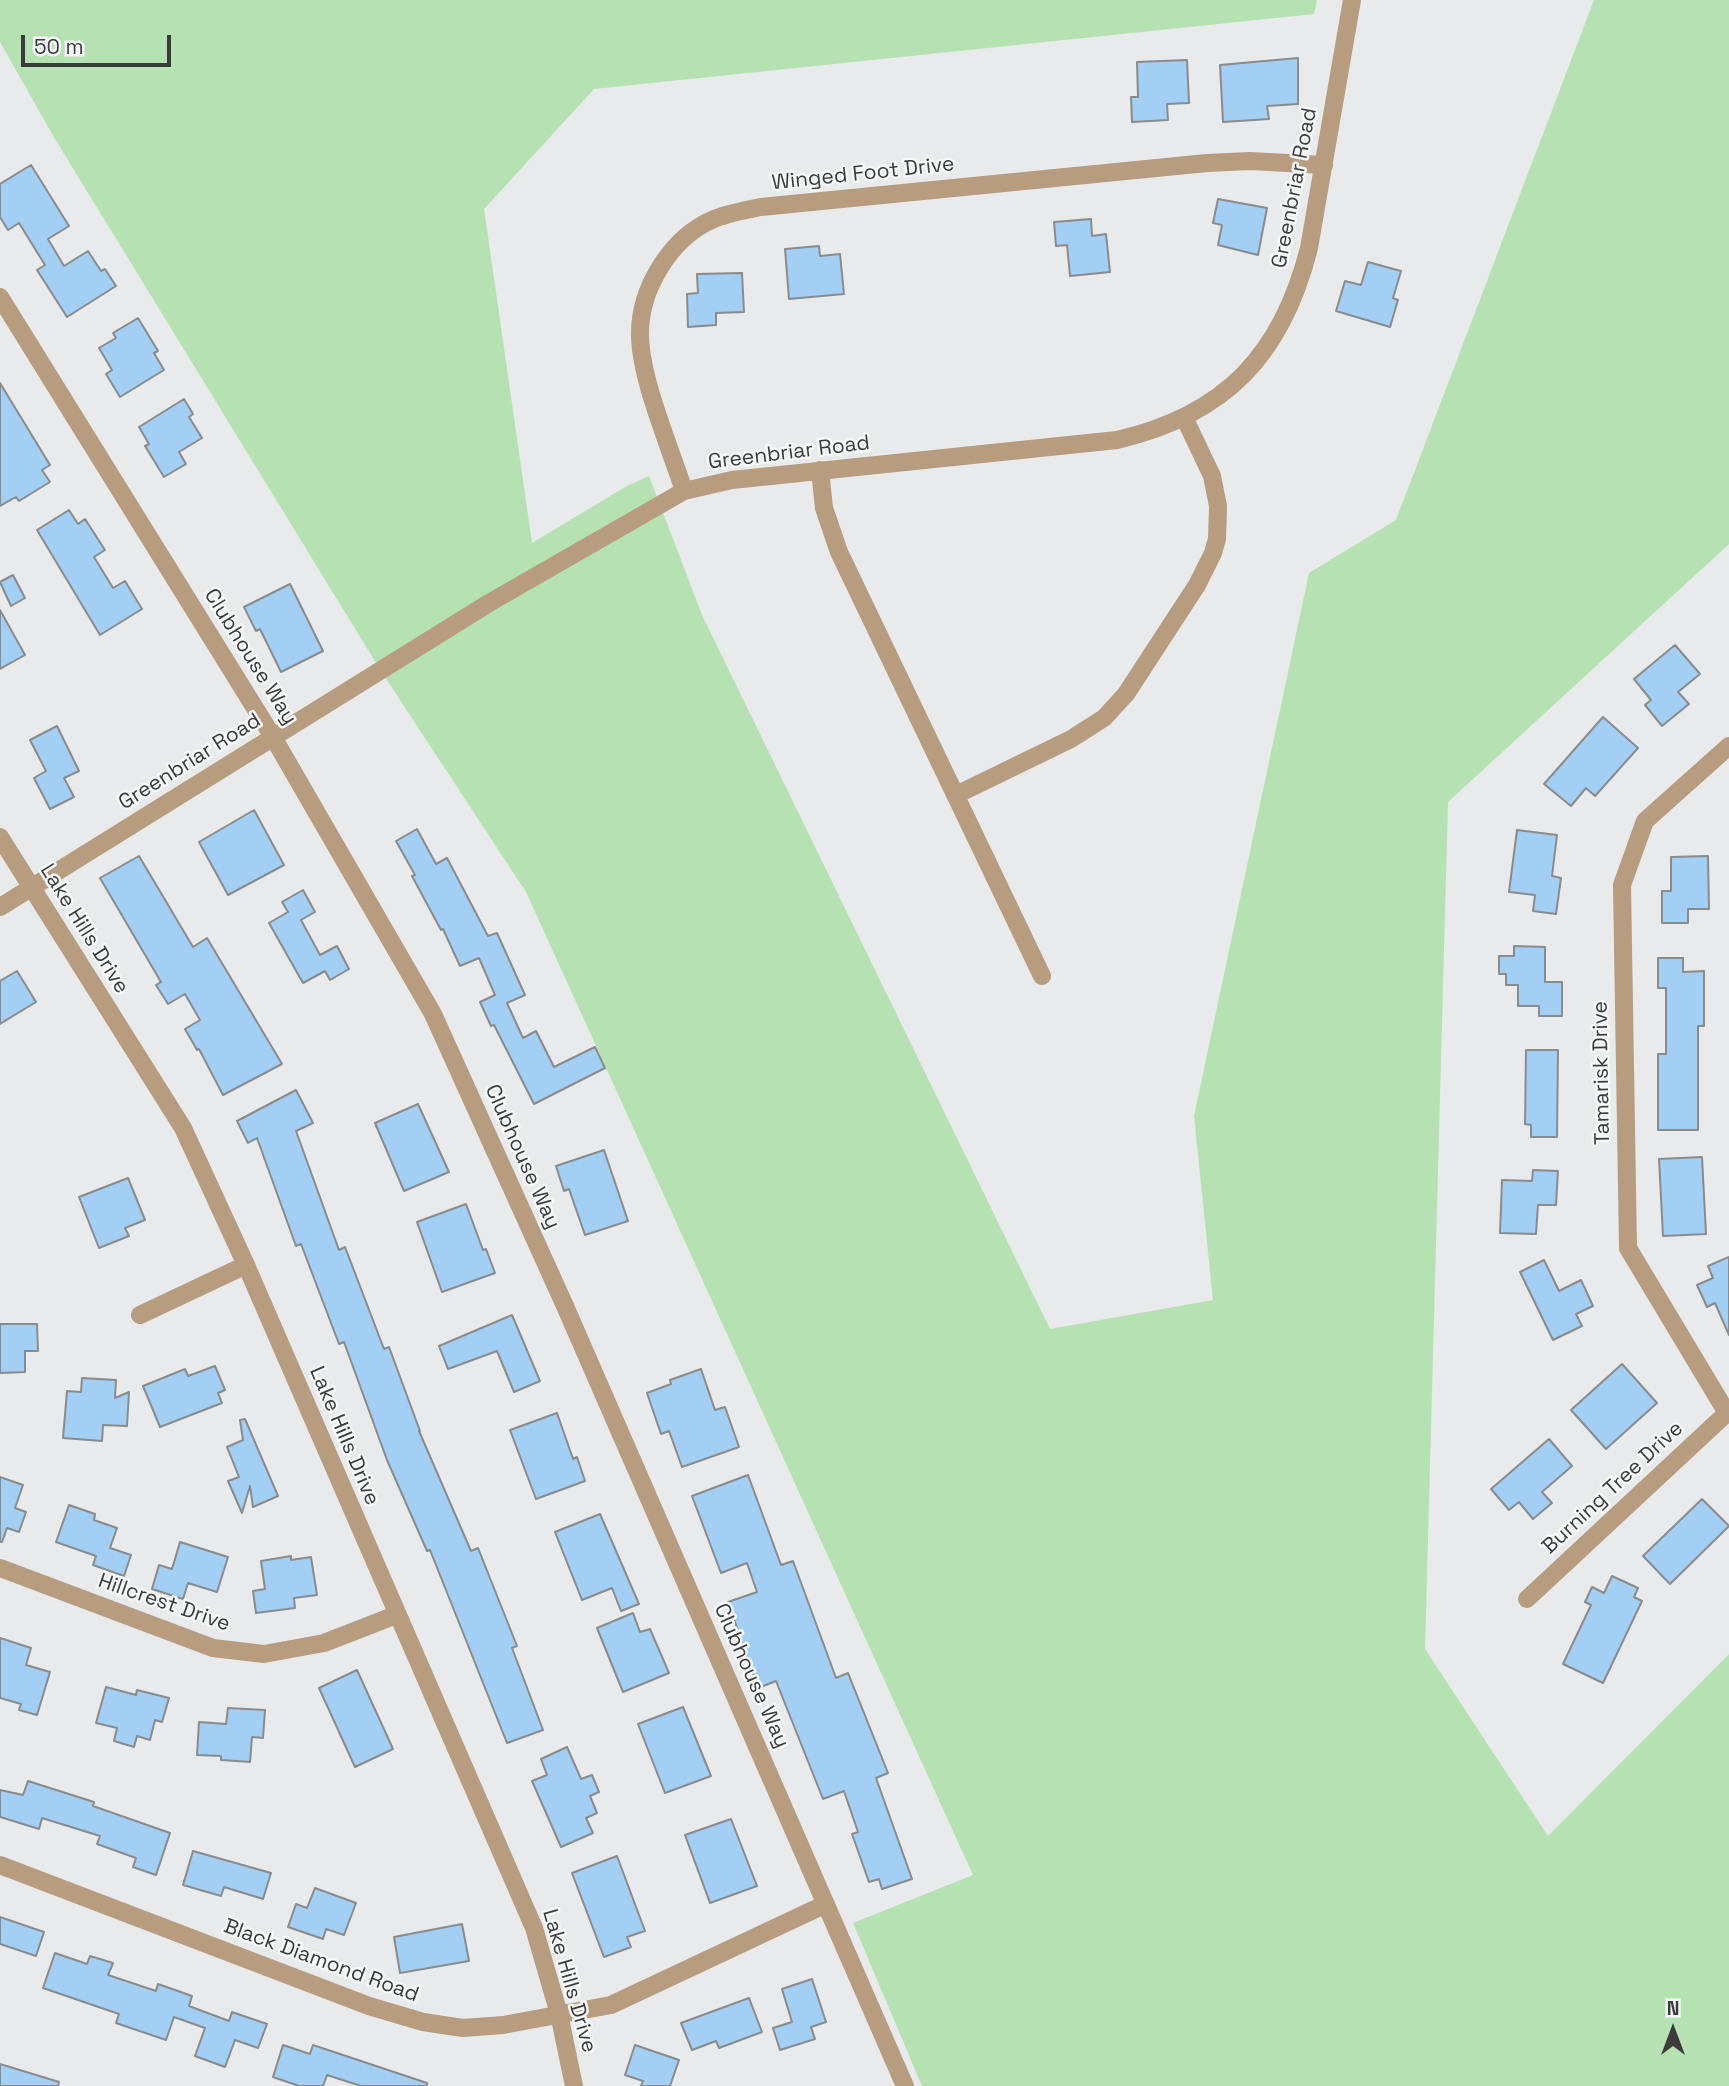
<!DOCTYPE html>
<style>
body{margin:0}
#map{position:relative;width:1729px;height:2086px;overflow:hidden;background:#e8eaec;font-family:"Space Grotesk",sans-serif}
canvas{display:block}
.north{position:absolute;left:1638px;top:1995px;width:70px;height:70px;-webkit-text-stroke:5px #f5f7f9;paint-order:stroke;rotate:0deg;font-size:19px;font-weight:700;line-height:28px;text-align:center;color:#3b3b3c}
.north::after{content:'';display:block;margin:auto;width:24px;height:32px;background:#3b3b3c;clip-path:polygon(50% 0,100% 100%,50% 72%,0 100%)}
.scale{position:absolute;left:21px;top:35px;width:150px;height:32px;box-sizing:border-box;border:4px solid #3b3b3c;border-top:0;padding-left:9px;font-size:21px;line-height:24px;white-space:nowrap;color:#3b3b3c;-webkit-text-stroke:5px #f5f7f9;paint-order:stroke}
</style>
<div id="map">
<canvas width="1729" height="2086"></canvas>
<div class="north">N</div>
<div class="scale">50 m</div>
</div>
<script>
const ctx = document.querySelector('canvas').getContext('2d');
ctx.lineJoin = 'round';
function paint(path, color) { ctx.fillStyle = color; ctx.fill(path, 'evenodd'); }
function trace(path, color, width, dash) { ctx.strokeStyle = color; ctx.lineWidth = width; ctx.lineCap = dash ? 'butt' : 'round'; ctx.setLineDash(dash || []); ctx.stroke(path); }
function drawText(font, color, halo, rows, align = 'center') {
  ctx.font = font + ' "Space Grotesk",sans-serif'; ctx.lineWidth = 5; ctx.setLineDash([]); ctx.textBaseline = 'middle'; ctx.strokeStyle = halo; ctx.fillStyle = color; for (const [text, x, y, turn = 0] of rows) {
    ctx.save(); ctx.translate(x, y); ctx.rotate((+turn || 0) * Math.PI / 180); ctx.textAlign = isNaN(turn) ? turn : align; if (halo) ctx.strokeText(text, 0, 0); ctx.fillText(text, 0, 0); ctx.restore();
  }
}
paint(new Path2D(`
 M 0,0 L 1317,0 L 1314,14 L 594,89 L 484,209 L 532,543 L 627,486 L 649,476 L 702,615 L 1050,1329 L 1213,1300 L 1194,1116 L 1309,573 L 1396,520 L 1594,0 L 1729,0 L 1729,544 L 1448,802 L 1425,1649 L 1548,1836 L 1729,1654 L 1729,2086 L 922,2086 L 853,1923 L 973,1875 L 526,892 L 381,671 L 55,139 L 0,42 Z`), '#b6e1b2');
const building = new Path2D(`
 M 1298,58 L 1298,104 L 1267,106 L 1269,119 L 1223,122 L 1220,65 Z
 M 1187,60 L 1189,103 L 1167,104 L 1168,120 L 1132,122 L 1131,97 L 1138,97 L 1137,62 Z
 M 31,165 L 69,226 L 48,239 L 64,266 L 88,251 L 101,271 L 105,269 L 116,286 L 67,317 L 37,270 L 45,265 L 19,223 L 8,230 L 0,217 L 0,184 Z
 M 1218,199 L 1267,208 L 1258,255 L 1218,245 L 1222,225 L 1213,223 Z
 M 1091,219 L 1092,236 L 1106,234 L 1110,272 L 1070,276 L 1067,245 L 1056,246 L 1054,222 Z
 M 819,246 L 820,256 L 840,254 L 844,294 L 789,299 L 785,249 Z
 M 1368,262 L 1401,271 L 1393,298 L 1398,300 L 1390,327 L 1336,311 L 1345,281 L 1361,285 Z
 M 742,273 L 744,312 L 716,313 L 716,325 L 688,327 L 687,294 L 698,293 L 697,274 Z
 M 138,318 L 158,351 L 154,353 L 164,370 L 120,397 L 106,374 L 112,370 L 99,348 L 116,338 L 113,333 Z
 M 0,383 L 50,465 L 42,470 L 50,482 L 19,501 L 16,497 L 0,506 Z
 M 184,399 L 193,414 L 189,417 L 202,438 L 179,452 L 186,464 L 164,477 L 145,446 L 149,444 L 139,427 Z
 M 69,510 L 78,524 L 85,519 L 105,550 L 94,557 L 113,588 L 125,581 L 142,609 L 100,635 L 37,530 Z
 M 13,575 L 25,598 L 11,606 L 0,582 Z
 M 290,584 L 323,651 L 281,672 L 260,629 L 256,631 L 244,607 Z
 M 0,610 L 25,655 L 0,669 Z
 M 1675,645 L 1700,674 L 1678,692 L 1689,704 L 1662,726 L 1645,705 L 1651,700 L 1634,679 Z
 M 1603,717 L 1638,748 L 1595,796 L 1586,788 L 1571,806 L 1544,784 Z
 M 57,726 L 79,771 L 64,778 L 74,797 L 50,809 L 34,778 L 46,771 L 30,740 Z
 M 254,810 L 284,865 L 228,895 L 199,842 Z
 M 417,829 L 436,864 L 447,858 L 488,936 L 497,933 L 525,995 L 507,1003 L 523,1038 L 536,1031 L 554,1067 L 595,1047 L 605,1068 L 534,1104 L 494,1025 L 491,1026 L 480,1002 L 495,995 L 479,958 L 460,966 L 443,929 L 441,930 L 412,876 L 415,875 L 396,841 Z
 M 1517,830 L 1557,835 L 1552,876 L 1561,878 L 1556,914 L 1533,911 L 1535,895 L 1509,892 Z
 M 139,856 L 193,947 L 207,938 L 282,1064 L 223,1095 L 199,1049 L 197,1050 L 185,1029 L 200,1020 L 185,994 L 168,1004 L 156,985 L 161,982 L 100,878 Z
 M 1708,856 L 1709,909 L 1688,909 L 1688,923 L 1662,923 L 1662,891 L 1671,891 L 1671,857 Z
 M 303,890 L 315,912 L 301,920 L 320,955 L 337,946 L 349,969 L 330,980 L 325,971 L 303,983 L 269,923 L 288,912 L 282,902 Z
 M 1514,946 L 1545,947 L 1545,982 L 1562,982 L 1562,1016 L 1539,1016 L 1539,1006 L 1518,1006 L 1518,985 L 1506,985 L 1506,974 L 1499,974 L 1499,956 L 1514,956 Z
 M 1658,958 L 1683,958 L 1683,972 L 1704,971 L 1704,1026 L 1698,1026 L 1698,1130 L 1658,1130 L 1658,1054 L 1666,1054 L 1666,988 L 1658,988 Z
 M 17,971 L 36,1002 L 0,1024 L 0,981 Z
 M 1526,1050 L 1558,1050 L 1557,1137 L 1531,1137 L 1531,1125 L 1525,1124 Z
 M 296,1090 L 313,1123 L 296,1131 L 339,1250 L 345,1247 L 384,1349 L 389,1347 L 420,1431 L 419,1431 L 471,1551 L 478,1548 L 517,1646 L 512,1648 L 543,1730 L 507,1743 L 430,1550 L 427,1551 L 387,1460 L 344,1342 L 339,1344 L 301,1244 L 296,1246 L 257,1138 L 248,1143 L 237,1121 Z
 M 418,1104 L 449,1172 L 404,1191 L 375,1123 Z
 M 604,1150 L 628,1221 L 585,1235 L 569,1189 L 564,1191 L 556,1166 Z
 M 1702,1157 L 1706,1234 L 1663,1236 L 1659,1159 Z
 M 1533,1170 L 1558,1171 L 1556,1205 L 1538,1205 L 1536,1234 L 1500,1233 L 1502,1180 L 1532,1181 Z
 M 128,1178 L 145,1220 L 125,1228 L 129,1236 L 99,1248 L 79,1197 Z
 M 466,1204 L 483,1250 L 486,1249 L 495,1273 L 442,1292 L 417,1222 Z
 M 1729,1257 L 1729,1335 L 1715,1303 L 1707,1307 L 1697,1285 L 1713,1278 L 1708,1266 Z
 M 1544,1260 L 1559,1291 L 1581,1280 L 1593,1306 L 1576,1314 L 1582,1326 L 1553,1340 L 1520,1272 Z
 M 512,1315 L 540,1381 L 514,1392 L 497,1351 L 448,1369 L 439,1346 Z
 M 0,1324 L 37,1324 L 38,1351 L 25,1351 L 25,1372 L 0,1373 Z
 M 1622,1364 L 1657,1403 L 1606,1449 L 1571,1410 Z
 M 215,1366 L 225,1390 L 218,1393 L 222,1403 L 160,1427 L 143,1386 L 185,1369 L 188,1376 Z
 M 701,1369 L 715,1410 L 725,1407 L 739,1447 L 682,1467 L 669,1431 L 661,1434 L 647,1393 L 671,1384 L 670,1380 Z
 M 82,1378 L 116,1380 L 115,1398 L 129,1392 L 127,1426 L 103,1425 L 102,1441 L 63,1438 L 67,1391 L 81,1392 Z
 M 557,1413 L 573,1459 L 577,1457 L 585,1481 L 536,1499 L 510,1430 Z
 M 245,1419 L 278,1496 L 253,1507 L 250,1486 L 242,1513 L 228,1481 L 239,1477 L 227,1447 L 243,1440 L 240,1420 Z
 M 1549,1439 L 1572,1466 L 1542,1492 L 1552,1503 L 1533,1519 L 1519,1502 L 1509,1510 L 1491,1489 Z
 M 748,1475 L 781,1565 L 793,1561 L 836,1678 L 848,1673 L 888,1773 L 876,1778 L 912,1879 L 882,1889 L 879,1879 L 869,1882 L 852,1834 L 858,1832 L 844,1791 L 823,1799 L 776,1681 L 758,1688 L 728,1602 L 757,1592 L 747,1563 L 721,1573 L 692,1496 Z
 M 0,1477 L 23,1485 L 15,1508 L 26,1512 L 19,1532 L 7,1528 L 2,1542 L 0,1542 Z
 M 1702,1499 L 1729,1526 L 1670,1584 L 1643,1556 Z
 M 69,1505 L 95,1514 L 94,1520 L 117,1528 L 110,1548 L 131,1555 L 124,1576 L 93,1565 L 96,1556 L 56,1542 Z
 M 600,1514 L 639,1604 L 621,1611 L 612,1588 L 582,1600 L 555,1532 Z
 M 180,1542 L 228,1557 L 217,1592 L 188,1583 L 183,1599 L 152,1589 L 159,1565 L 172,1569 Z
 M 291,1556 L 291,1560 L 311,1557 L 317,1595 L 294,1598 L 295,1608 L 256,1613 L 253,1591 L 265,1589 L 261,1561 Z
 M 1612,1576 L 1638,1588 L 1634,1597 L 1642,1601 L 1603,1683 L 1563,1664 L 1591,1605 L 1585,1602 L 1592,1587 L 1604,1593 Z
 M 633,1613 L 640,1632 L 650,1629 L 669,1673 L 623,1692 L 597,1628 Z
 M 0,1638 L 31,1648 L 26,1665 L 50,1672 L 37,1715 L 19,1710 L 21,1704 L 0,1698 Z
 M 357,1670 L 393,1749 L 355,1767 L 319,1688 Z
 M 106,1687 L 136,1695 L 137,1690 L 169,1698 L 162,1722 L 155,1720 L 150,1740 L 137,1736 L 134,1747 L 114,1741 L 117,1728 L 96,1723 Z
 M 683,1707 L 711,1776 L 665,1793 L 638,1724 Z
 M 228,1708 L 265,1710 L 263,1738 L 252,1737 L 250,1762 L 221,1760 L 221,1756 L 197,1755 L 199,1722 L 226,1724 Z
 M 567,1747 L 581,1779 L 592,1775 L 599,1792 L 590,1796 L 597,1813 L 586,1818 L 593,1833 L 561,1847 L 532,1781 L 547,1775 L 541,1759 Z
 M 28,1781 L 94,1802 L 93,1806 L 170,1833 L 156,1875 L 133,1867 L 136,1858 L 97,1844 L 100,1836 L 42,1818 L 39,1829 L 0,1817 L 0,1790 L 23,1795 Z
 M 731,1819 L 757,1886 L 710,1903 L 685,1835 Z
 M 193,1851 L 271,1873 L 263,1899 L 224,1887 L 221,1896 L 183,1885 Z
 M 617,1856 L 645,1931 L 627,1937 L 631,1947 L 604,1957 L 572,1873 Z
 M 315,1888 L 356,1903 L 344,1935 L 326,1929 L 323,1939 L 288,1927 L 296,1904 L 307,1908 Z
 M 0,1917 L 44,1932 L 36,1956 L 0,1944 Z
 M 462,1924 L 469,1961 L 400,1973 L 394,1937 Z
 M 55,1953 L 87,1964 L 90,1956 L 113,1963 L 108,1975 L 156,1991 L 158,1984 L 192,1996 L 189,2006 L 229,2021 L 232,2012 L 267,2024 L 258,2048 L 235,2040 L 225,2067 L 195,2056 L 205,2028 L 174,2017 L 166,2040 L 116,2023 L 119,2014 L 43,1988 Z
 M 812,1979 L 826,2022 L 811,2027 L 815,2039 L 780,2050 L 773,2028 L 792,2022 L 782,1989 Z
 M 749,1998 L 762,2032 L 719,2048 L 716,2041 L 692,2050 L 681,2023 Z
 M 283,2045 L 310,2054 L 313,2045 L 427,2083 L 427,2086 L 361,2086 L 327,2075 L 323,2086 L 299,2086 L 273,2077 Z
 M 635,2045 L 679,2060 L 670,2086 L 641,2086 L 643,2081 L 625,2075 Z
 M 0,2064 L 59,2082 L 58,2086 L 0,2086 Z`);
paint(building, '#a4cff4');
trace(building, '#898b8d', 2);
trace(new Path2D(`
 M 0,297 L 273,737 L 433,1014 L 565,1306 L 905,2086
 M 820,470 L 824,508 L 839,552 L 1042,976
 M 684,491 C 670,447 641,381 640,336 C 639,289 671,237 714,219 C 729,213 745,210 761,207 L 1207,163 L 1250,161 L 1324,165
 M 956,795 L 1071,739 L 1104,718 L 1126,694 L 1197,585 L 1213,553 L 1217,539 L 1218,506 L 1212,476 L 1184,417
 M 0,907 L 489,603 L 684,491 L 732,480 L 1117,440 C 1225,415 1282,355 1309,248 L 1352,0
 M 140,1315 L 246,1265
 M 1727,1413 L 1628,1248 L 1622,885 L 1645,821 L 1729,746
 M 0,1568 L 213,1648 L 264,1654 L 324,1643 L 396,1615
 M 1527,1599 L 1729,1411
 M 0,1865 L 369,2006 L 423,2022 L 463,2028 L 503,2025 L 611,2005 L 826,1904`), '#b79c7f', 18);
trace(new Path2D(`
 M 0,837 L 183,1128 L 246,1265 L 534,1928 L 559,2014 L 574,2086`), '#b79c7f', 18);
drawText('21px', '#3b3b3c', '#f5f7f9', [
 ["Winged Foot Drive",863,174,-6],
 ["Greenbriar Road",1295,188,-79],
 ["Greenbriar Road",789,453,-7],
 ["Clubhouse Way",250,657,58],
 ["Greenbriar Road",190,762,-32],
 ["Lake Hills Drive",84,929,58],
 ["Tamarisk Drive",1602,1073,-91],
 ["Clubhouse Way",522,1157,66],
 ["Lake Hills Drive",344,1436,67],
 ["Burning Tree Drive",1613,1488,-43],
 ["Hillcrest Drive",164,1603,19],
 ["Clubhouse Way",751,1676,66],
 ["Black Diamond Road",321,1961,20],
 ["Lake Hills Drive",569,1981,74]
]);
</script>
